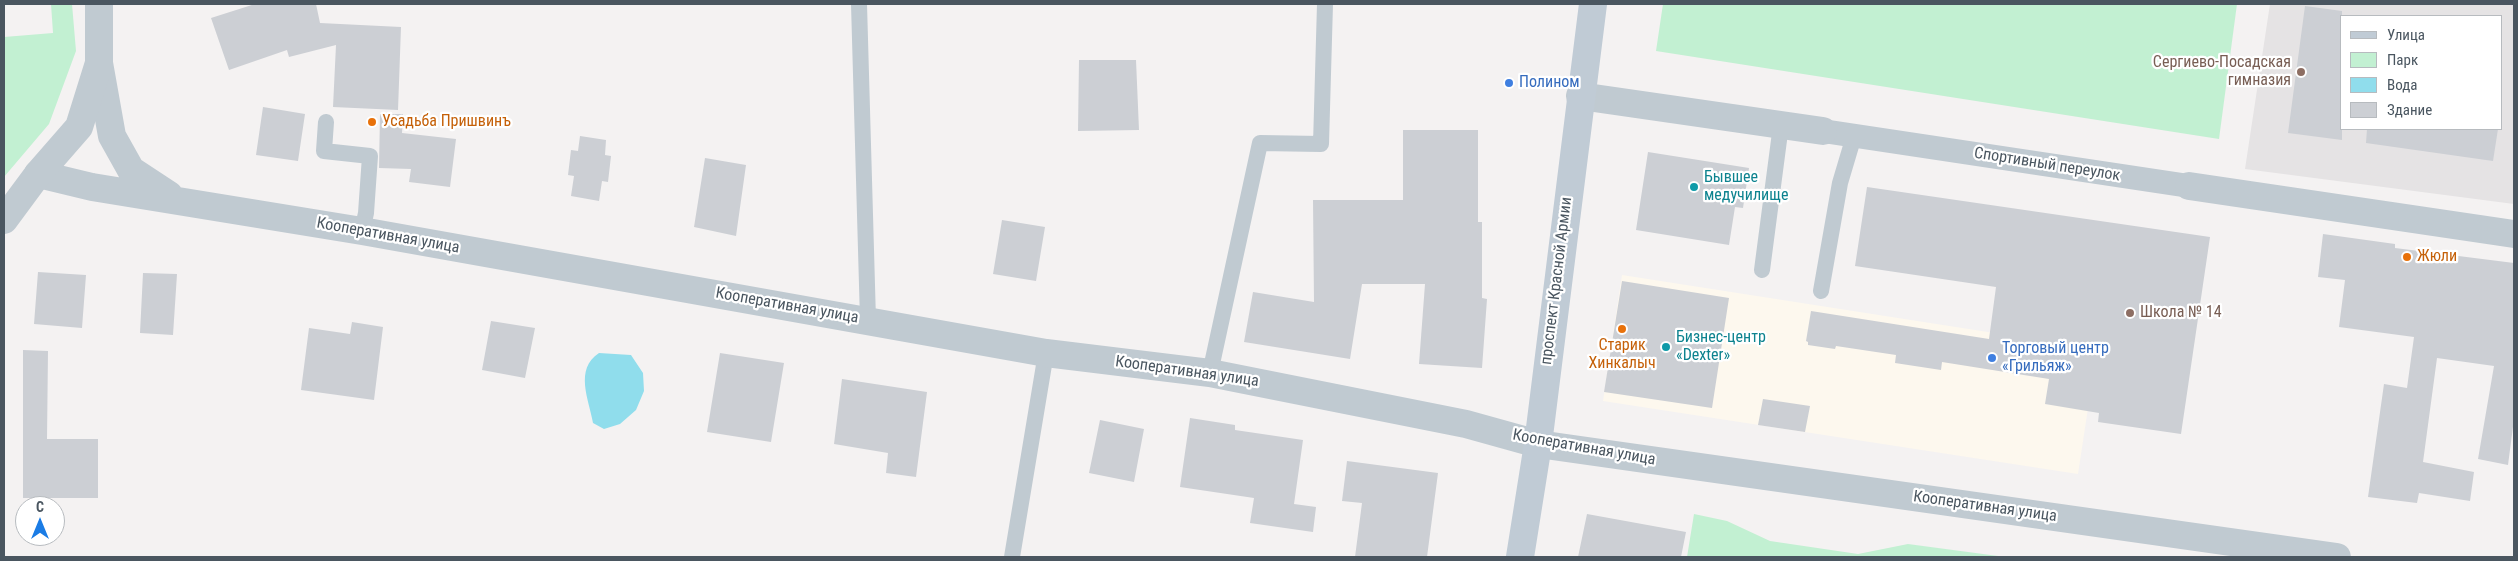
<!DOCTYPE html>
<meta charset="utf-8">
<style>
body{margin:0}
#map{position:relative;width:2518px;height:561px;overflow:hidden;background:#f4f2f2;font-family:"Roboto Condensed",sans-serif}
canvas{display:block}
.frame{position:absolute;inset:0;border:5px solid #4a5660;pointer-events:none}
.legend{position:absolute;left:2340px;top:15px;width:162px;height:115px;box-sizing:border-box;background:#fff;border:1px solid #b7bbbf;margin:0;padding:6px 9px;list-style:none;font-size:15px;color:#4a5660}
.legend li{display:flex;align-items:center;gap:10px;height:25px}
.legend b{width:25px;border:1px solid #b7bbbf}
.north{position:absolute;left:15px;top:496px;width:50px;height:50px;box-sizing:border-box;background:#fff;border:1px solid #b7bbbf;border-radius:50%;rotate:0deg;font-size:14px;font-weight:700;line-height:20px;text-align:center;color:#4a5660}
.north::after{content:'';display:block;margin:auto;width:18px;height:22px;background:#1b7ce5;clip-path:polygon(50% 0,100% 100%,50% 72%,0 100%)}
</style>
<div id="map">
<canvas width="2518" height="561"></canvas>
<div class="frame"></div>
<ul class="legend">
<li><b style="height:6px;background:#c0cbd5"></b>Улица</li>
<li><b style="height:14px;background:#c2f0d2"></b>Парк</li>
<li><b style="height:14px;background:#90ddec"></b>Вода</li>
<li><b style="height:14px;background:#cccfd4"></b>Здание</li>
</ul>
<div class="north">С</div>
</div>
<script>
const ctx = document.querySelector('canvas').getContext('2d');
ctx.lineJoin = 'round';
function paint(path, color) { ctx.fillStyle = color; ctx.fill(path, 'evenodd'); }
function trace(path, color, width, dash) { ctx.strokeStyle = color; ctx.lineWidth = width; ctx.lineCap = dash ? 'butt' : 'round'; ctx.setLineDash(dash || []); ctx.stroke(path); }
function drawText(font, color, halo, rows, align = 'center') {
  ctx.font = font + ' "Roboto Condensed",sans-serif'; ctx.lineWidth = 4.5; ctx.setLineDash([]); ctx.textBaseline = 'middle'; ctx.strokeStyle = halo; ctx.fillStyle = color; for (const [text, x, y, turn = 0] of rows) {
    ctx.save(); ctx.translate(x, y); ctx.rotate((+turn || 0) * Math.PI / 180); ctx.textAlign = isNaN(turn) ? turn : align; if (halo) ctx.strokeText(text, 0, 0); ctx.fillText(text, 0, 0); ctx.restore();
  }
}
paint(new Path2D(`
 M 1622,275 L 2097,349 L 2078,474 L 1603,401 Z`), '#fdf8ee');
paint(new Path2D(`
 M 2270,4 L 2514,4 L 2514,204 L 2245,169 ZM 2342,16 L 2502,16 L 2502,129 L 2342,129 Z`), '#e5e3e4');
paint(new Path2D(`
 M 51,4 L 72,4 L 76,51 L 49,124 L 4,177 L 4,37 L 53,33 Z
 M 1663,4 L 2237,4 L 2219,139 L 1656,51 Z
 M 1694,514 L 1727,521 L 1770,541 L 1858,554 L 1908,544 L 1998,556 L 1687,557 Z`), '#c2f0d2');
paint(new Path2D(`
 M 599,353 L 631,355 L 643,373 L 644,391 L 636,410 L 620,424 L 604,429 L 593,423 C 589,400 574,369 599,353 Z`), '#90ddec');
paint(new Path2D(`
 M 255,4 L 316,4 L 320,23 L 401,27 L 398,110 L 333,107 L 336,45 L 289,57 L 287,50 L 229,70 L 211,18 Z
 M 2305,6 L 2342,11 L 2342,140 L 2288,133 Z
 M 1079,60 L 1136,60 L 1139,130 L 1078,131 Z
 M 263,107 L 305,114 L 298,161 L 256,155 Z
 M 380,114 L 403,114 L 402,133 L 456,139 L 450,187 L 409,182 L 411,169 L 379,168 Z
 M 2367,129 L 2498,129 L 2493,161 L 2366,143 Z
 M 1403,130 L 1478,130 L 1478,222 L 1482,222 L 1482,298 L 1487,299 L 1482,368 L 1419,364 L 1425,284 L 1362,284 L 1350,359 L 1244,342 L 1253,292 L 1314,302 L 1313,200 L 1403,200 Z
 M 580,136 L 606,140 L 605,155 L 611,156 L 608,182 L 602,181 L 599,201 L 571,196 L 574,176 L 568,175 L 571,150 L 578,151 Z
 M 1648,152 L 1749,168 L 1743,208 L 1735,207 L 1729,245 L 1636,230 Z
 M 705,158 L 746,165 L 736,236 L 694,227 Z
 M 1867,187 L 2210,237 L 2181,434 L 2098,422 L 2099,413 L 2045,404 L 2049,379 L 1942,362 L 1941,370 L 1895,363 L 1896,355 L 1836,346 L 1835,349 L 1808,345 L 1808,342 L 1806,341 L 1811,311 L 1989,339 L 1996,287 L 1855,266 Z
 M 1002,220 L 1045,227 L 1036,281 L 993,274 Z
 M 2323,234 L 2395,244 L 2395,248 L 2514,263 L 2514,419 L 2508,465 L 2478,459 L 2494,366 L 2437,358 L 2423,462 L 2474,472 L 2470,501 L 2419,493 L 2417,503 L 2368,497 L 2384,384 L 2407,388 L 2414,337 L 2339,327 L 2345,280 L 2318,277 Z
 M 38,272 L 86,275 L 82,328 L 34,324 Z
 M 143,273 L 177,274 L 173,335 L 140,333 Z
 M 1622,281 L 1729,298 L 1712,408 L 1604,392 Z
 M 491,321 L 535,328 L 525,378 L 482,370 Z
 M 352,322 L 383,327 L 374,400 L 301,390 L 309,328 L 350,334 Z
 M 23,350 L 48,351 L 47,439 L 98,439 L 98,498 L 23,498 Z
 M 720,353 L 784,363 L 771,442 L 707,432 Z
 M 842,379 L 927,392 L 916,477 L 886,473 L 888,453 L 834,444 Z
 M 1763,399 L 1810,406 L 1805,432 L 1758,425 Z
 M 1190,418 L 1235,425 L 1235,430 L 1303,440 L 1294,504 L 1316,507 L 1313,532 L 1250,523 L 1254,498 L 1180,487 Z
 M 1100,420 L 1144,429 L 1134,482 L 1089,473 Z
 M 1347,461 L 1438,473 L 1427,557 L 1355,557 L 1362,503 L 1342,501 Z
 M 1587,514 L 1686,532 L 1681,557 L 1578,557 Z`), '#cccfd4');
trace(new Path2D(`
 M 859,4 L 868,320
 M 326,122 L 324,151 L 370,156 L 366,213 L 362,231
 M 1762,270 L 1781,125
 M 1821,291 L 1840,183 L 1854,136
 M 1210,373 L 1260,143 L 1321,144 L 1325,4
 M 1012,557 L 1046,353`), '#c0cad1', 16);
trace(new Path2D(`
 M 1823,131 L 2189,186`), '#c0cad1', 24);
trace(new Path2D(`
 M 99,63 L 112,136 L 131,170 L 169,195
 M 1580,96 L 1823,131
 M 38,174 L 92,187 L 362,231 L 1046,353 L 1210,373 L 1466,424 L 1538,444
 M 2189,186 L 2514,234`), '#c0cad1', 28);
trace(new Path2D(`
 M 4,220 L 38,174 L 79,127 L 99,63 L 99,4
 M 1538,444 L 2337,557`), '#c0cad1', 28);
trace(new Path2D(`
 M 1520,557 L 1538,444 L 1593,4`), '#c0cbd5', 28);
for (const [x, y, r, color] of [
 [2301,72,5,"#8d6e63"],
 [1509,83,5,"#3f7fe0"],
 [372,122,5,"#e8710a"],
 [1694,187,5,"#0f9aa8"],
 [2407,257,5,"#e8710a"],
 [2130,313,5,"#8d6e63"],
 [1622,329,5,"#e8710a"],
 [1666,347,5,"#0f9aa8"],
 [1992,358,5,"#3f7fe0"]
]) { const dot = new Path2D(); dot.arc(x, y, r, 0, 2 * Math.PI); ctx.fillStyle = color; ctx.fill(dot); trace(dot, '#fff', 2); }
drawText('16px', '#785e54', '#fff', [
 ["Сергиево-Посадская",2291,63],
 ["гимназия",2291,81],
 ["Школа № 14",2140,313,"left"]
], 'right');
drawText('16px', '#366cbe', '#fff', [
 ["Полином",1519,83],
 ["Торговый центр",2002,349],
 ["«Грильяж»",2002,367]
], 'left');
drawText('16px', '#c56008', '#fff', [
 ["Усадьба Пришвинъ",382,122],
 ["Жюли",2417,257],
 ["Старик",1622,346,"center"],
 ["Хинкалыч",1622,364,"center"]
], 'left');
drawText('16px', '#4a5660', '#fff', [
 ["Спортивный переулок",2047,165,9],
 ["Кооперативная улица",388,236,10],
 ["проспект Красной Армии",1557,281,-83],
 ["Кооперативная улица",787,306,10],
 ["Кооперативная улица",1187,372,8],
 ["Кооперативная улица",1584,448,10],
 ["Кооперативная улица",1985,507,8]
]);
drawText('16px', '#0d838f', '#fff', [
 ["Бывшее",1704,178],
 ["медучилище",1704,196],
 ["Бизнес-центр",1676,338],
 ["«Dexter»",1676,356]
], 'left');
</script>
